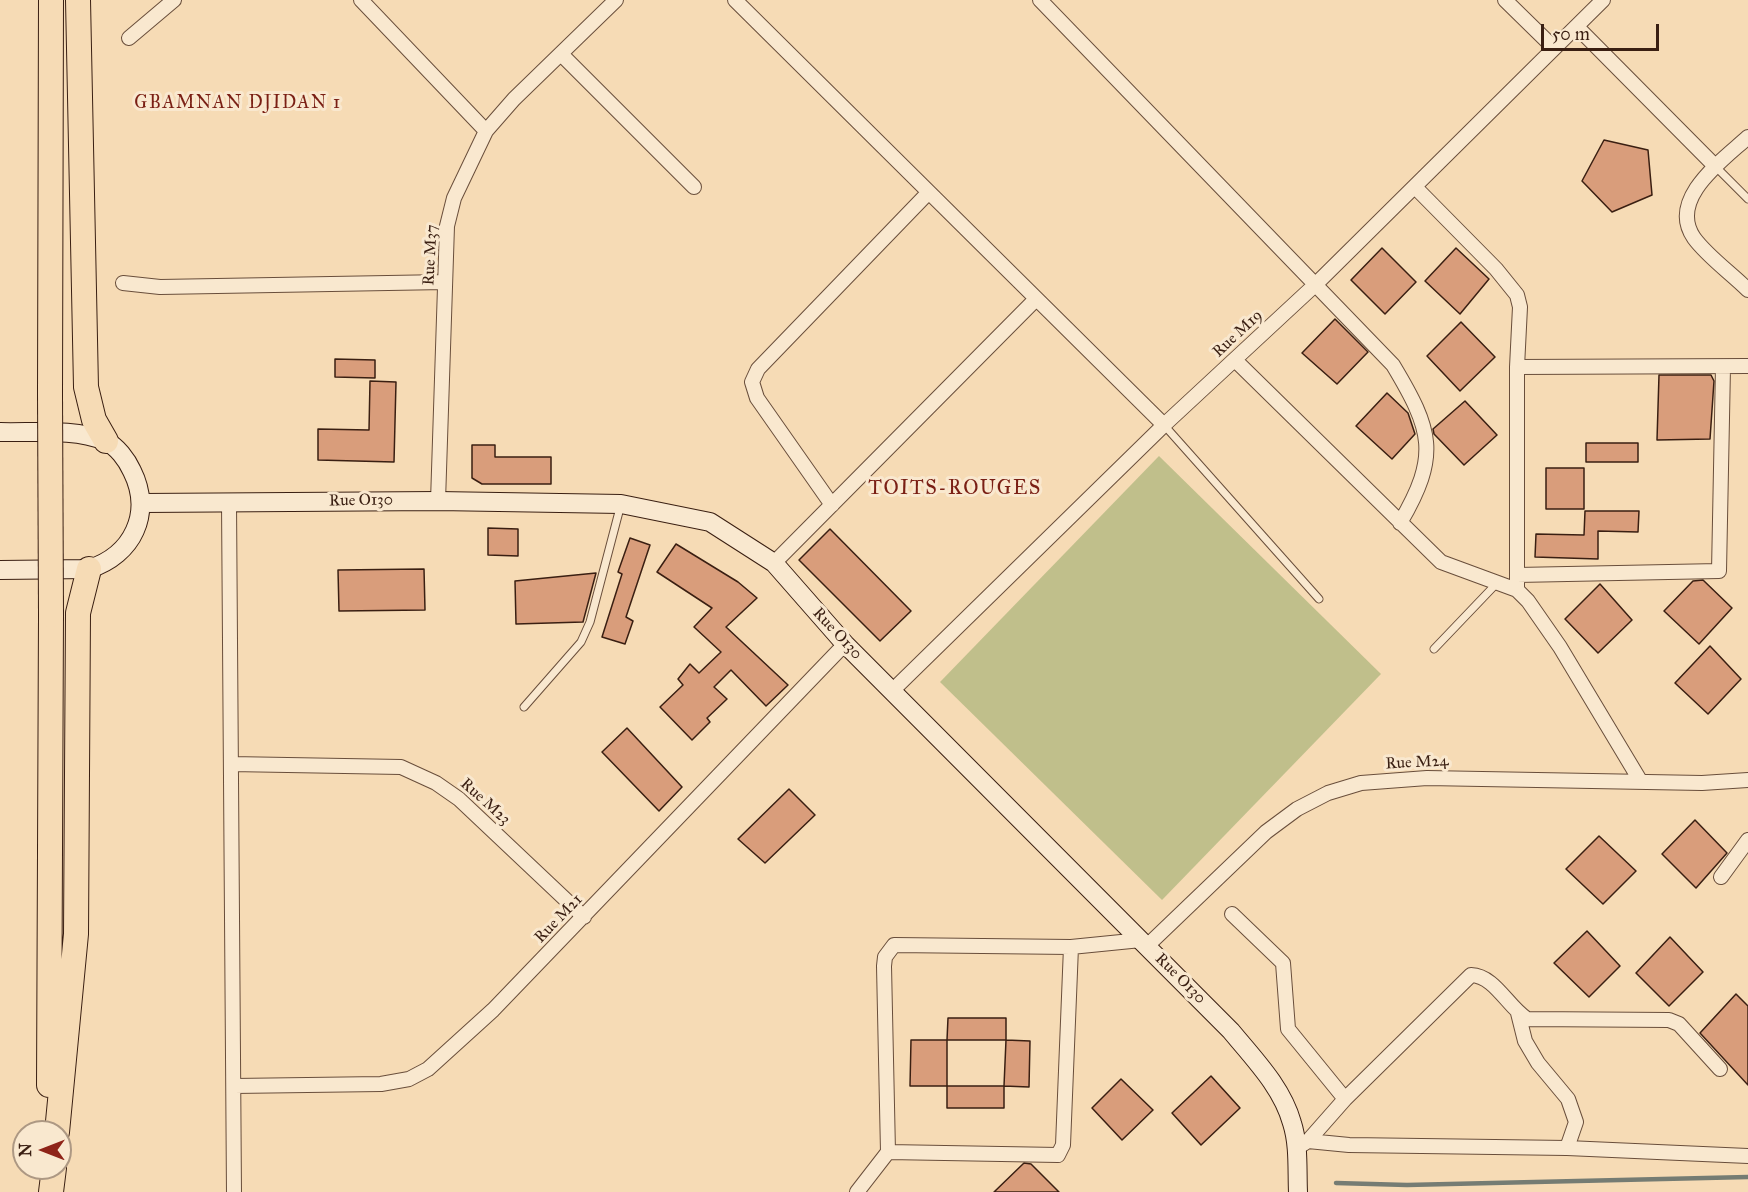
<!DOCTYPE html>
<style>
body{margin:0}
#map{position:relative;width:1748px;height:1192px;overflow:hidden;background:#f6dbb5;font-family:"IM FELL Great Primer",serif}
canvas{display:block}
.north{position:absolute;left:12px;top:1120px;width:60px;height:60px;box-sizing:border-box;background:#f9e8cf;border:2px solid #ad9883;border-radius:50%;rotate:270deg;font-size:16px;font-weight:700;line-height:24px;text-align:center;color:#3a1f12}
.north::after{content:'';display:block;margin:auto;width:21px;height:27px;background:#8f2418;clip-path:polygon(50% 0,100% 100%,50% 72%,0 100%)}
.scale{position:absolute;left:1541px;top:24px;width:118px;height:27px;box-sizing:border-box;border:3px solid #3a1f12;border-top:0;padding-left:8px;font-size:18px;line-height:21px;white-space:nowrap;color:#3a1f12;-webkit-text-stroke:4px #f9e8cf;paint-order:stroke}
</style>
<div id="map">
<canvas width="1748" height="1192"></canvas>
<div class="north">N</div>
<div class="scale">50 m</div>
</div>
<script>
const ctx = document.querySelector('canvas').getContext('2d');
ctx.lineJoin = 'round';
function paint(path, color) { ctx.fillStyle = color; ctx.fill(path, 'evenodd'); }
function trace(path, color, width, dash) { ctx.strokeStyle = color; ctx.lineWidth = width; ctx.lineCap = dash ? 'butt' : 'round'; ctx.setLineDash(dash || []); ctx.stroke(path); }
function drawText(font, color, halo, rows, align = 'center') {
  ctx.font = font + ' "IM FELL Great Primer",serif'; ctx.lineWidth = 6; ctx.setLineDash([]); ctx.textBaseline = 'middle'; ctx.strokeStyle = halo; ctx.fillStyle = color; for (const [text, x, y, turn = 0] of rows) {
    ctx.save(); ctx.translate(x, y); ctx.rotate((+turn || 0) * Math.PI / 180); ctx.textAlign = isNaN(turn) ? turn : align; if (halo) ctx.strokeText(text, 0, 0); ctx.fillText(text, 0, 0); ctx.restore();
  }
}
paint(new Path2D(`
 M 1159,456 L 1381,674 L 1162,900 L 940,682 Z`), '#c0bf8b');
trace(new Path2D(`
 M 1336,1183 L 1407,1185 L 1748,1177`), '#757c73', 4.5);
const building = new Path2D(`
 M 1604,140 L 1648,150 L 1652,195 L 1612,212 L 1582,181 Z
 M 1382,248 L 1416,282 L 1385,314 L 1351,280 Z
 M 1456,248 L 1489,279 L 1460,314 L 1425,281 Z
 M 1335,319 L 1368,352 L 1337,384 L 1302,353 Z
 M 1461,322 L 1495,357 L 1460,391 L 1427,356 Z
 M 335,359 L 375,360 L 375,378 L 335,377 Z
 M 1659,375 L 1711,375 L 1714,381 L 1710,439 L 1657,440 Z
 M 370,381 L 396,382 L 394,462 L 318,460 L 318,429 L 369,430 Z
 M 1387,393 L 1408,413 L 1415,434 L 1392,459 L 1356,426 Z
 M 1465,401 L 1497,435 L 1464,465 L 1434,434 L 1433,429 Z
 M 1586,443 L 1638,443 L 1638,462 L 1586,462 Z
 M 472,445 L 495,445 L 495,457 L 551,457 L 551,484 L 482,484 L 472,478 Z
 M 1546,468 L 1584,468 L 1584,509 L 1546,509 Z
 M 1585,511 L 1639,511 L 1638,532 L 1598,531 L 1598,559 L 1535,557 L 1536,534 L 1584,535 Z
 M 488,528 L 518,529 L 518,556 L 488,555 Z
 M 830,529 L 911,611 L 880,641 L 799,560 Z
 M 630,538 L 650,545 L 626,617 L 633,621 L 625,644 L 602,637 L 622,574 L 618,572 Z
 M 676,544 L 738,582 L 757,598 L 726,627 L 788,685 L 766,706 L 731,670 L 714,687 L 727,699 L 707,718 L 710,722 L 692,740 L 660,707 L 683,685 L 678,679 L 690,664 L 699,673 L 721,652 L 694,627 L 712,608 L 657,572 Z
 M 424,569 L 425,610 L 339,611 L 338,570 Z
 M 596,573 L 583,622 L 516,624 L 515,581 Z
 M 1703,580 L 1732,608 L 1699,644 L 1664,611 L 1693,581 Z
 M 1600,584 L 1632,620 L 1598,653 L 1565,619 Z
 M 1710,646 L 1741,679 L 1708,714 L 1675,683 Z
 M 627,728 L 682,787 L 659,811 L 602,752 Z
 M 789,789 L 815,815 L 765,863 L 738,839 Z
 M 1695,820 L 1727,853 L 1696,888 L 1662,854 Z
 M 1599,836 L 1636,871 L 1603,904 L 1566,869 Z
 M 1587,931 L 1620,966 L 1589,997 L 1554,963 Z
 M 1670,937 L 1703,972 L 1669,1006 L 1636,973 Z
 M 1736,994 L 1748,1006 L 1748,1085 L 1700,1033 Z
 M 948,1018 L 1006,1018 L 1006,1040 L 947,1040 Z
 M 911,1040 L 947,1040 L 947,1086 L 910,1086 Z
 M 1006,1040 L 1030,1041 L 1029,1087 L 1004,1086 Z
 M 1211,1076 L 1240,1108 L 1201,1145 L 1172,1113 Z
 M 1121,1079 L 1153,1110 L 1122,1140 L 1092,1108 Z
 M 947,1086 L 1004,1086 L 1004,1108 L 947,1108 Z
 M 1024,1163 L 1031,1164 L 1059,1192 L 994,1192 Z`);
paint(building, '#d99d7b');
trace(building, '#3a1f12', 1.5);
const lane = new Path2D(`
 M 1716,167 L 1748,199
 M 1164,425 L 1319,599
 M 1434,649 L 1498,582
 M 524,707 L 581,642 L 590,622 L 621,504`);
const street = new Path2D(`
 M 361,0 L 486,131
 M 735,0 L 1164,425
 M 1040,0 L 1393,365 C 1432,430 1440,455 1400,523
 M 1505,0 L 1554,48
 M 1577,27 L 1716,167
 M 129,38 L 174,0
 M 561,54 L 694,187
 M 1748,137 C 1723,160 1667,199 1694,238 C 1708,257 1731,273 1748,290
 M 1415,187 L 1496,269 L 1517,295 L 1520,307 L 1517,367 L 1517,590
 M 123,283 L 160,287 L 445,282
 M 1235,360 L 1441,562 L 1517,590 L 1528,601 L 1560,647 L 1641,782
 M 1517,367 L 1748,366
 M 438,501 L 447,226 L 454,198 L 486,131 L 514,99 L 616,0
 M 229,503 L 234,1192
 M 832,505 L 757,398 L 752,382 L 758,369 L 928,193
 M 774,563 L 1036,299
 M 1517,575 L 1719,571 L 1723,367
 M 893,690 L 1164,425 L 1316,284 L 1603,0
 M 231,764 L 401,767 L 436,783 L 459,799 L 584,917
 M 1721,877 L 1748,840
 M 1232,914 L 1283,963 L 1288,1029 L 1345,1099
 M 894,945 L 1071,947 L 1063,1145 L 1058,1155 L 888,1152 L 884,966 L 885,957 Z
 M 1147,946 L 1266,832 L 1297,809 L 1328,793 L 1361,783 L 1427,778 L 1702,783 L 1748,780
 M 1071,947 L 1141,940
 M 1518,1013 L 1525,1041 L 1538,1063 L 1568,1099 L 1576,1122 L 1567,1148
 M 234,1086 L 381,1084 L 409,1079 L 428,1069 L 493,1010 L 845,644
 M 1308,1141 L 1349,1145 L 1567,1148 L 1748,1156
 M 1297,1148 L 1308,1141 L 1345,1099 L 1471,975 C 1495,976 1507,1006 1527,1019 L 1669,1020 L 1679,1024 L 1720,1069
 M 857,1192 L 888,1152`);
const secondary = new Path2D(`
 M 0,432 C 33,433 75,428 105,441 C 117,446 127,460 132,471 C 153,513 133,555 89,569 L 0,570
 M 143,503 L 438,501 L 621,504 L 710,522 L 774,563 L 845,644 L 1231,1031 C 1254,1059 1282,1087 1292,1123 C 1299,1145 1297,1169 1298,1192`);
const highway = new Path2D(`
 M 78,0 L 86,387 L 94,420 L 106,441
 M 50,394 L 51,0
 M 49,1085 L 51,615
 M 57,1132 L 76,934 L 78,613 L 89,569
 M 51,1192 L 54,1168`);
trace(lane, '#694e3b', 9);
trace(street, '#694e3b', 16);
trace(secondary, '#3a1f12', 20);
trace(highway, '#3a1f12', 26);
trace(lane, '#f9e8cf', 7);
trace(street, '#f9e8cf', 14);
trace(secondary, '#f9e8cf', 18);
trace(highway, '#f6dbb5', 24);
const highwayBridge = new Path2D(`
 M 50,394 L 51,615`);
trace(highwayBridge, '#3a1f12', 26, []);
trace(highwayBridge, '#f6dbb5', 24);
drawText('16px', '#3a1f12', '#f9e8cf', [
 ["Rue M37",431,255,-87],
 ["Rue M19",1238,334,-43],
 ["Rue O130",361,501,-1],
 ["Rue O130",837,634,47],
 ["Rue M24",1417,763,-3],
 ["Rue M23",485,802,42],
 ["Rue M21",559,919,-46],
 ["Rue O130",1180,979,45]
]);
ctx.letterSpacing = '1.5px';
drawText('18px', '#7a1f14', '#f9e8cf', [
 ["GBAMNAN DJIDAN 1",238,104]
]);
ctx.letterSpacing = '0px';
ctx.letterSpacing = '1.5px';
drawText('20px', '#7a1f14', '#f9e8cf', [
 ["TOITS-ROUGES",955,489]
]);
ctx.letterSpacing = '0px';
</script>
